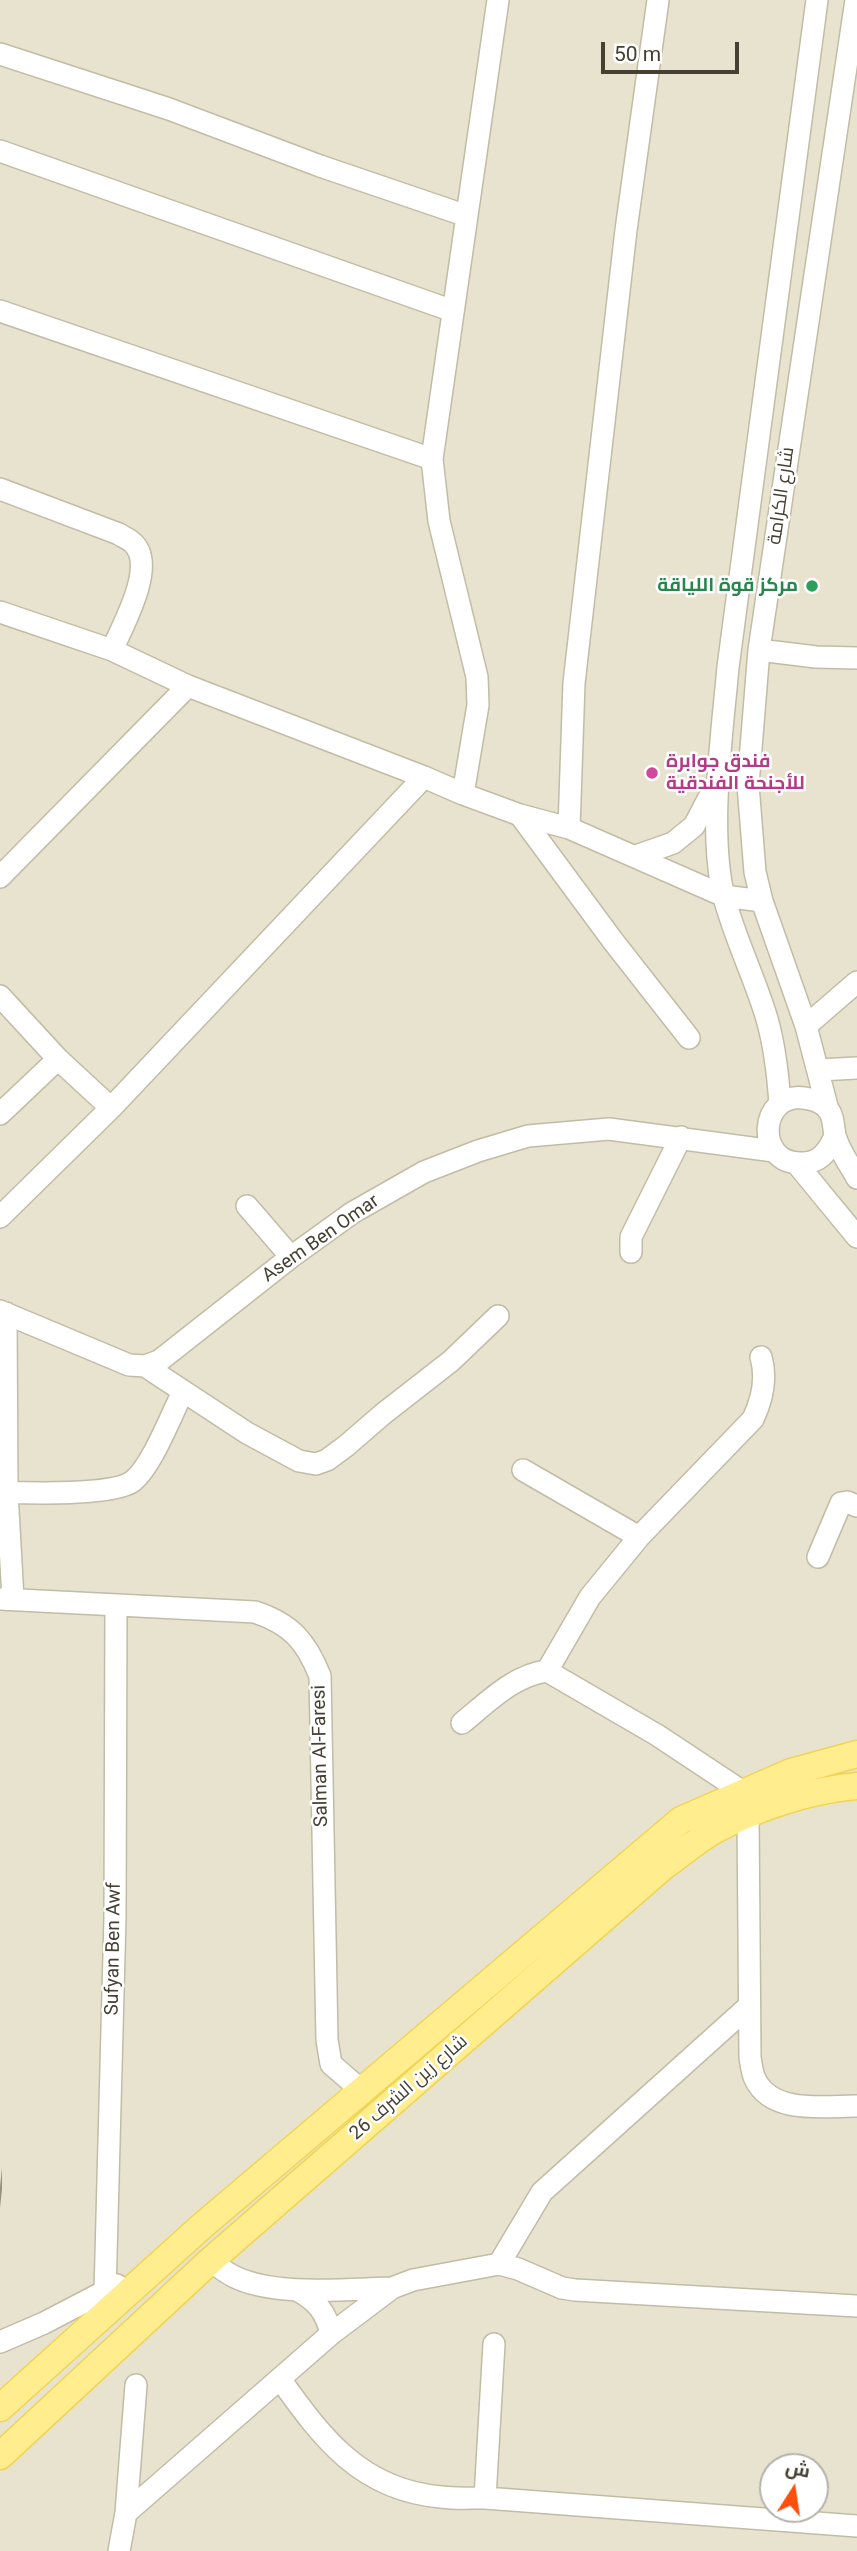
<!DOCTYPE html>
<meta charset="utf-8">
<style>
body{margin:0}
#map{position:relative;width:857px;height:2551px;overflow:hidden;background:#f3f0e1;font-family:Roboto,Cairo,sans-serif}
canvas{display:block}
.north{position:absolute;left:759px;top:2453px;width:70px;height:70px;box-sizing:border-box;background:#fff;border:2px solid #b5b3ad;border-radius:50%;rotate:12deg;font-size:19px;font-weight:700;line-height:28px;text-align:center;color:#454032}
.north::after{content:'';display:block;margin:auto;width:24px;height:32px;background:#ff4f0c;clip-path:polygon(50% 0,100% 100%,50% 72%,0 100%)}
.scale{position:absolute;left:601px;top:42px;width:138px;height:32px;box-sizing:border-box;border:4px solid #454032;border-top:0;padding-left:9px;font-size:21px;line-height:24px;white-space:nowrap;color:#454032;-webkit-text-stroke:5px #fff;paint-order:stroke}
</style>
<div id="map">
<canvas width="857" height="2551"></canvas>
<div class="north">ش</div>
<div class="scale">50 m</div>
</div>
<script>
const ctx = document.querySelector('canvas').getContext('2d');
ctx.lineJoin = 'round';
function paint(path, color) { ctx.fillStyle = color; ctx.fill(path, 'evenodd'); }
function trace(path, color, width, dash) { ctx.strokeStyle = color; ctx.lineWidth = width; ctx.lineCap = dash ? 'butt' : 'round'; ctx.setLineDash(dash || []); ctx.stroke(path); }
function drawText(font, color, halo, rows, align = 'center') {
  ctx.font = font + ' Roboto,Cairo,sans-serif'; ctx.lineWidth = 5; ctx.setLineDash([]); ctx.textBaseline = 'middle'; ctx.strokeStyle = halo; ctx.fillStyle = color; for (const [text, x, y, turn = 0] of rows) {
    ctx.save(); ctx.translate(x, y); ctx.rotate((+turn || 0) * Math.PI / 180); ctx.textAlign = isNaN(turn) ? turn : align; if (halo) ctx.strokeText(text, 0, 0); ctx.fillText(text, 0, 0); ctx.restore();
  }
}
paint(new Path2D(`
 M 0,0 L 857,0 L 857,2551 L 0,2551 ZM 773,2467 L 815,2467 L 815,2509 L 773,2509 Z`), '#e8e3cf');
const minor = new Path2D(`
 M 0,54 L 169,109 L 320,166 L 467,216
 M 0,151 L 453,311
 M 0,311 L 432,459
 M 0,489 L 119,534 C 123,537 129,539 133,543 C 157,565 123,625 112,650
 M 0,612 L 112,650 L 188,686 L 424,777 L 463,794 L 520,815 L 569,828 L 724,896 L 762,901
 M 759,650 L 816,657 L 857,658
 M 463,794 L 478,705 L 477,677 L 439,521 L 432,459 L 498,0
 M 520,815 L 613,941 L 689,1038
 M 569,828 L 574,683 L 626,230 L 658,0
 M 636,856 L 673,843 L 694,826 L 716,784
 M 0,877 L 188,686
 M 0,996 L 58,1059 L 111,1108
 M 806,1026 L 857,982
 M 819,1070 L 857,1068
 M 780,1104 C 778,1075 775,1047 767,1019 C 755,978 735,939 724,897 C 708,831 722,736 728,667 L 817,0
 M 828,1110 L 806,1026 L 762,901 L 755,872 L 748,785 L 759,650 L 856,0
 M 0,1114 L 58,1059
 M 835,1136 C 828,1152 819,1164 800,1163 C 755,1163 759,1092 804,1098 C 813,1099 822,1102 828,1109 C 834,1117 833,1126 835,1135 C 838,1149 850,1165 857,1178
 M 797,1164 L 857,1237
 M 247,1206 L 291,1257
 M 0,1217 L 111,1108 L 424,777
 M 631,1252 L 631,1237 L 681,1137
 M 0,1311 L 129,1365 L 145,1366 L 159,1361 L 291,1257 L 352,1213 L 424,1172 L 478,1151 L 528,1136 L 609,1129 L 774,1151
 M 6,1313 L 7,1492 L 13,1599
 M 145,1366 L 247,1433 L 299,1461 L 316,1464 L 327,1460 L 346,1446 L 383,1414 L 451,1361 L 498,1316
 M 523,1470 L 639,1537
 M 0,1492 C 26,1493 114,1496 133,1481 C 152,1466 171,1415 183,1392
 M 818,1557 L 841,1503 L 847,1502 L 857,1506
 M 0,1599 L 255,1612 C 291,1624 306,1641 320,1676 L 327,2040 L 331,2064 L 361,2090
 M 462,1723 C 488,1702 514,1675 547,1671
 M 743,1792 L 657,1735 L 547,1671 L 590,1597 L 639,1537 L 753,1419 C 762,1400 767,1378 761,1357
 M 748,1815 L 750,2057 C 751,2064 752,2073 755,2079 C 772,2115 825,2106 857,2106
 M 210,2261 C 218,2266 225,2272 233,2276 C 273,2297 347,2289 392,2288
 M 499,2264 L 542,2192 L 749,2006
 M 297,2290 C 317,2301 326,2312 331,2334
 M 105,2293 L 115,1917 L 116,1605
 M 0,2342 L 44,2323 L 117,2285
 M 280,2379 C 323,2439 361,2490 441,2497 C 455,2499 470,2498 485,2498 L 857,2526
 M 485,2498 L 494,2344
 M 126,2513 L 331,2334 L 392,2288 L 413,2280 L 499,2264 L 518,2269 L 562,2288 L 575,2290 L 857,2306
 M 119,2551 L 126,2513 L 136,2385`);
const major = new Path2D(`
 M 0,2408 L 202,2226 L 681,1820 L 791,1772 L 857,1754
 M 0,2456 L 210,2261 L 664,1866 C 680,1855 696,1841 713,1831 C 755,1808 809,1790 857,1786`);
trace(minor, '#c2bca6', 24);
trace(major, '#f0d453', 29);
trace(minor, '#fff', 21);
trace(major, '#ffed8e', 26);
paint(new Path2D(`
 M 2,2168 L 2,2189 L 0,2208 L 0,2187 Z`), '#95907f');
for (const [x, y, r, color] of [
 [812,586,7,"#2e9e5b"],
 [652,773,7,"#d1479c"]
]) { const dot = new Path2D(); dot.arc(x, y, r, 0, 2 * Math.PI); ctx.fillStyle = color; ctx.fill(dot); trace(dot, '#fff', 2.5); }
drawText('19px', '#454032', '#fff', [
 ["شارع الكرامة",782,496,-82],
 ["Asem Ben Omar",321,1239,-35],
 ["Salman Al-Faresi",321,1756,-91],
 ["Sufyan Ben Awf",114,1949,-89],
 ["شارع زين الشرف 26",409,2088,-41]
]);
drawText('bold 19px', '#27864d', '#fff', [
 ["مركز قوة اللياقة",798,586]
], 'right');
drawText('bold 19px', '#b23c85', '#fff', [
 ["فندق جوابرة",666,762],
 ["للأجنحة الفندقية",666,784]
], 'left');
</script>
